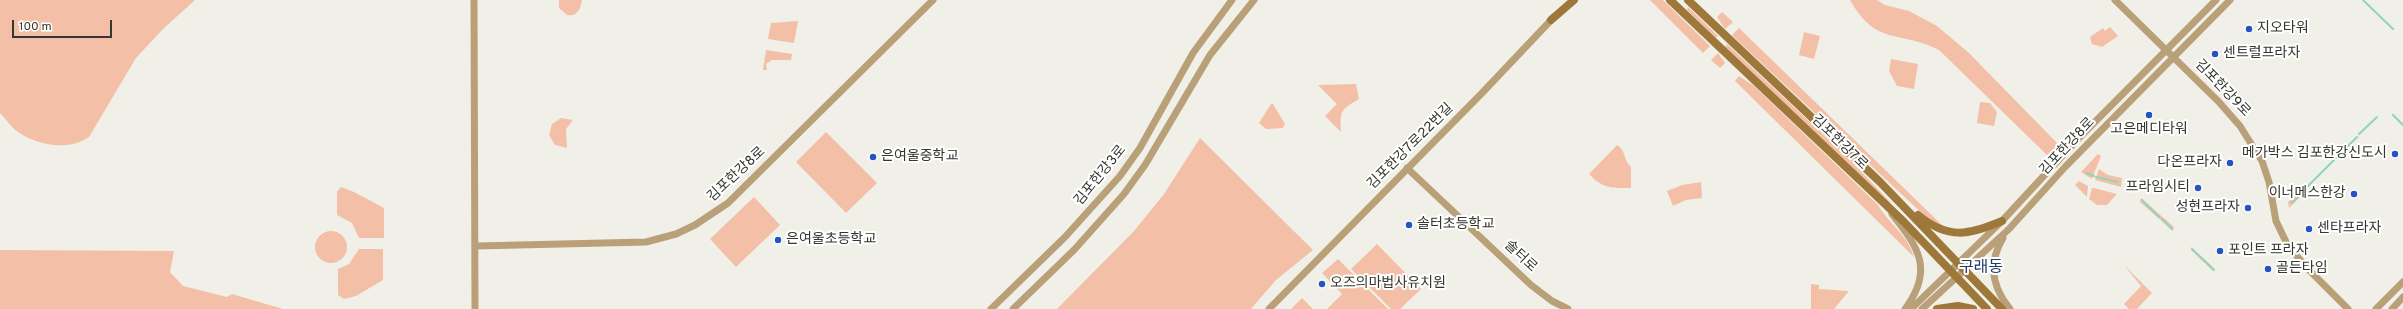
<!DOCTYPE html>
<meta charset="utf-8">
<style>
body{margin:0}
#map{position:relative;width:2403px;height:309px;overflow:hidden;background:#f0f0e8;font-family:Overpass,sans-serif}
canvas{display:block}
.scale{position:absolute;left:12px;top:20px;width:100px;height:18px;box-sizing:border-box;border:2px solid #353532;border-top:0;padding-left:5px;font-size:12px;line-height:14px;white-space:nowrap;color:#353532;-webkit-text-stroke:3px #fffffe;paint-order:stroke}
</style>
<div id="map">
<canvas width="2403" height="309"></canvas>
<div class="scale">100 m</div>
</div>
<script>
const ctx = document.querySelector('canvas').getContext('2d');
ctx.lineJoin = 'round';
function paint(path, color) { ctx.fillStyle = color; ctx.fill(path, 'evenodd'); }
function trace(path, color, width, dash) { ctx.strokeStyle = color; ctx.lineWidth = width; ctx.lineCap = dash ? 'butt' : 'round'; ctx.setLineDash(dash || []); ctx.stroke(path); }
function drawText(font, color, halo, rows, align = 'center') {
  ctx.font = font + ' Overpass,"Noto Sans KR",sans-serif'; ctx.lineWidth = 4; ctx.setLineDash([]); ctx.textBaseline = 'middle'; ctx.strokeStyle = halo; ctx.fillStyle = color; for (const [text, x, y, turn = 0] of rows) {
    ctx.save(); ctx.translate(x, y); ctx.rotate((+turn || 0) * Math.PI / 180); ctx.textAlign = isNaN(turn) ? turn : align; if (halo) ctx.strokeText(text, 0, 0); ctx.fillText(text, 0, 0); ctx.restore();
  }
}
paint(new Path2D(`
 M 0,0 L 195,0 L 163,29 L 136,58 L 89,137 C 67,152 34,145 14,129 C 9,124 5,118 0,113 Z
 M 559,0 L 582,0 C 580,9 578,17 567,15 L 559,8 Z
 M 1650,0 L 1663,0 L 1710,46 L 1703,53 Z
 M 1850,0 L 1877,0 L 1885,5 L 1909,11 L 1937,26 L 1969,53 L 2059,145 L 2048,156 L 1939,50 C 1901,30 1876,47 1850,0 Z
 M 1688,7 L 1717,35 L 1718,37 L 1715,37 L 1687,10 Z
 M 1722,12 L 1733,22 L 1725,29 L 1717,17 Z
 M 798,21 L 794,43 L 768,39 L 771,23 Z
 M 2110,27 L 2118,36 L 2102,47 L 2092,44 L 2090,37 L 2103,28 L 2105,31 Z
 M 1739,28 L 1944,227 L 1928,219 L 1738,41 L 1732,35 Z
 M 1804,32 L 1820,36 L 1814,59 L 1799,55 Z
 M 1727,44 L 1850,160 L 1891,203 L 1888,203 L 1725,47 Z
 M 766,50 L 792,54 L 791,60 L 772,60 L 766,64 L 767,70 L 763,70 Z
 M 1718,53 L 1725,63 L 1720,68 L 1711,60 Z
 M 1891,59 L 1918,64 L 1914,89 L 1897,86 L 1889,71 Z
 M 1739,76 L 1754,86 L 1878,205 C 1889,224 1908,235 1914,257 L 1735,81 Z
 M 1356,84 L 1359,99 C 1340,110 1340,111 1341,132 L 1325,116 L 1337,104 L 1318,85 Z
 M 1980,102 L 1990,103 L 1997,112 L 1994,126 L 1977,123 Z
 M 1271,104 L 1273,104 L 1285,124 L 1283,128 L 1266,129 L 1259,123 Z
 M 561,118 L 573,120 L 566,129 L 567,148 L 555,145 L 549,135 L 552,124 Z
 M 826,132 L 877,183 L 846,213 L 796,162 Z
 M 1200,138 L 1313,250 L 1276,280 L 1251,309 L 1057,309 L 1134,231 L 1164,194 Z
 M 1617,145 C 1626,150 1623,160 1631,167 L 1631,188 C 1612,188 1603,189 1589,174 Z
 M 2098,154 L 2101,156 L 2092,179 L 2081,172 Z
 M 2099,169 L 2108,175 L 2122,178 L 2121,187 L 2095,180 Z
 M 2079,181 L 2088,186 L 2087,197 L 2075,185 Z
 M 1701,182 L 1702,198 L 1686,200 L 1673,206 L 1667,191 L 1682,185 Z
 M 2305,186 L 2306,187 L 2291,204 L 2307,188 L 2308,189 L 2289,208 L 2288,202 Z
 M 341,187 L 354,192 L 384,208 L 384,238 L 359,238 L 352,223 L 337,215 L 337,192 Z
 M 2092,188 L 2094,188 L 2117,194 L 2107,205 L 2097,205 L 2089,199 Z
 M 754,197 L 780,225 L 736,267 L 710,239 Z
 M 2141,198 L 2174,227 L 2173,231 L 2140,202 Z
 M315 247a16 16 0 1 1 32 0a16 16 0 1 1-32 0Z
 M 1377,244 L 1421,289 L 1400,309 L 1391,309 L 1351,269 Z
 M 2191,247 L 2214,268 L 2213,271 L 2191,250 Z
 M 359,249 L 383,249 L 383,280 L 356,296 L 344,299 L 338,295 L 338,269 L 349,264 Z
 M 0,250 L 174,251 L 170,272 L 183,286 L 227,297 L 232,294 L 283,309 L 0,309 Z
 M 1338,259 L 1388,309 L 1327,309 L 1342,294 L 1322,273 Z
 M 2124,265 L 2152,293 L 2137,309 L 2129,309 L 2124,304 L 2141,286 Z
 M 1811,284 L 1819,285 L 1819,289 L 1849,291 L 1834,309 L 1811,309 Z
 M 1302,298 L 1313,309 L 1291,309 Z`), '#f3c0a7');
trace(new Path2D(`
 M 2363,0 L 2393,29
 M 2393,115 L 2403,125
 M 2359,134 L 2377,117
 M 2336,158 L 2357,137
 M 2087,173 L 2094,176
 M 2096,177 L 2118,182
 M 2308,186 L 2334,160
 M 2142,200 L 2159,217
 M 2292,203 L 2307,188
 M 2162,219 L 2172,229
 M 2192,249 L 2214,270`), '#90d4bd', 2);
trace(new Path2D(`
 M 474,0 L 475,309
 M 2115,0 L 2218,101 L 2240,126 L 2262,161 L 2269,182 L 2276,221 L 2288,246 L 2310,271 L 2348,309
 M 1407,168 L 1531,285 L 1552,301 L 1568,309
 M 1892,214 C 1919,248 1934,270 1905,309
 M 2003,238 C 1988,263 1991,286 2010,309
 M 476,246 L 646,242 L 676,234 L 695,225 L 728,203 L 933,0
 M 991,309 L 1065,237 L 1120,176 L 1140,148 L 1193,53 L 1232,0
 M 1013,309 L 1074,250 L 1124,194 L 1145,165 L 1210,55 L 1254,0
 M 1269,309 L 1483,92 L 1554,17
 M 1911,309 L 2002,221 L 2077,140 L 2216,0
 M 1922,309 L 2009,229 L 2065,167 L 2230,0
 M 2376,309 L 2403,282
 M 2392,309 L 2403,297`), '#b9a079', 7);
trace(new Path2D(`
 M 1670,0 L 1903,221 L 1987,309
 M 1688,0 L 1880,182 L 2002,309
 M 1551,20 L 1574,0
 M 1918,215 C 1948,240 1969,235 2002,221
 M 1937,309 L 1958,306 L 1973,309`), '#9e783a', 8);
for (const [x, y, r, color] of [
 [2249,29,4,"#2554c2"],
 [2215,54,4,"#2554c2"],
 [2149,115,4,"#2554c2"],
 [2395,154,4,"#2554c2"],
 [873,157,4,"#2554c2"],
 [2230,163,4,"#2554c2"],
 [2198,188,4,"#2554c2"],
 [2354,194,4,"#2554c2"],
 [2248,208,4,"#2554c2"],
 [1409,225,4,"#2554c2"],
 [2309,229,4,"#2554c2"],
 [778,240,4,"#2554c2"],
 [2220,251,4,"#2554c2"],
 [2268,269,4,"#2554c2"],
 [1322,284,4,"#2554c2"]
]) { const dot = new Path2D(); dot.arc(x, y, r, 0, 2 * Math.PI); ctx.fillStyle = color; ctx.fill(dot); trace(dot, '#fffffe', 1.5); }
drawText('14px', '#353532', '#fffffe', [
 ["지오타워",2257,29],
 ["센트럴프라자",2223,54],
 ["고은메디타워",2149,130,"center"],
 ["메가박스 김포한강신도시",2387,154,"right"],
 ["은여울중학교",881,157],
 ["다온프라자",2222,163,"right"],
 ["프라임시티",2190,188,"right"],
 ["이너메스한강",2346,194,"right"],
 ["성현프라자",2240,208,"right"],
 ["솔터초등학교",1417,225],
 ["센타프라자",2317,229],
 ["은여울초등학교",786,240],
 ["포인트 프라자",2228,251],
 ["골든타임",2276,269],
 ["오즈의마법사유치원",1330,284]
], 'left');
drawText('14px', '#353532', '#fffffe', [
 ["김포한강9로",2222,89,46],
 ["김포한강7로",1839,143,44],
 ["김포한강7로22번길",1411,147,-45],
 ["김포한강8로",2068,147,-47],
 ["김포한강8로",737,175,-43],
 ["김포한강3로",1101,176,-51],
 ["솔터로",1520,257,43]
]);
drawText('16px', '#203970', '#fffffe', [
 ["구래동",1981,269]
]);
</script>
